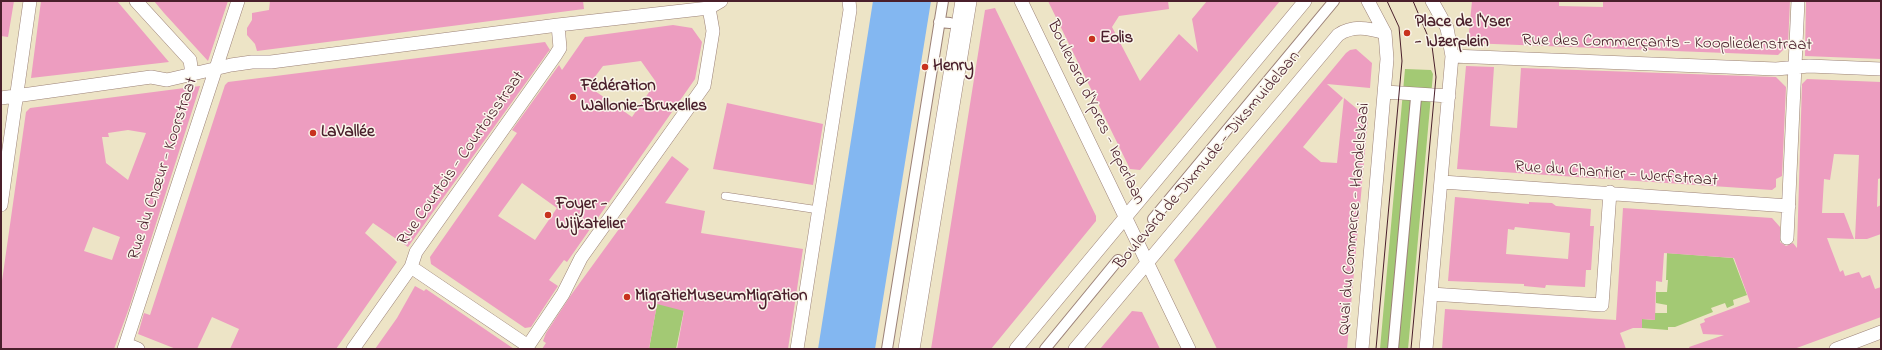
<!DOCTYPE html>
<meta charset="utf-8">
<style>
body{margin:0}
#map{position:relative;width:1882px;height:350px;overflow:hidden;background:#ede4c6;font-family:"Indie Flower",sans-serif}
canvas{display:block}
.frame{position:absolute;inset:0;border:2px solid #4a1f2b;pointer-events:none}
</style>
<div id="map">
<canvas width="1882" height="350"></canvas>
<div class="frame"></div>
</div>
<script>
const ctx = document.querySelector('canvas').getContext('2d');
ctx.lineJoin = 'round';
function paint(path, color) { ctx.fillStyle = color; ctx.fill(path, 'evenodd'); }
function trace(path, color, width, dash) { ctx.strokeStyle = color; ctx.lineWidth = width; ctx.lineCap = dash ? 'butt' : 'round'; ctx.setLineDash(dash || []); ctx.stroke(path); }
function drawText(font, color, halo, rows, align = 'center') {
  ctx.font = font + ' "Indie Flower",sans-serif'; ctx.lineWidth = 3; ctx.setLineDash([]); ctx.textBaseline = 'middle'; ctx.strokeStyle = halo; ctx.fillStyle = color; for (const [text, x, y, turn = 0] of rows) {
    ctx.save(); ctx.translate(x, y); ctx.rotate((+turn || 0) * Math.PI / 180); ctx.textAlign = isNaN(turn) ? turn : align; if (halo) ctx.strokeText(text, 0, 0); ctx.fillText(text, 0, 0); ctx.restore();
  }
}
paint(new Path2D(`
 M 1405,69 L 1431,70 L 1433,74 L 1408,349 L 1380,349 Z
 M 1667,253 L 1733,258 L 1747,295 L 1733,300 L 1734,305 L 1727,308 L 1725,303 L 1711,308 L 1713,312 L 1675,327 L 1668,327 L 1668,330 L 1642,328 L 1642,319 L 1655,320 L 1655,313 L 1667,313 L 1667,305 L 1656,303 L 1656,292 L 1667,292 L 1668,280 L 1666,280 Z
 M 686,300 L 676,349 L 649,349 L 657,304 Z`), '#a3c974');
paint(new Path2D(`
 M 873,1 L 931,1 L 875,349 L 818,349 Z`), '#83b7f1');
paint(new Path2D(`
 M 1,1 L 14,1 L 8,37 L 1,36 Z
 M 41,1 L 117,1 L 169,62 L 31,78 Z
 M 154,1 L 228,1 L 208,61 L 164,13 Z
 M 270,1 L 583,1 L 584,9 L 257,51 L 255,44 L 247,35 L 247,28 L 252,20 L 252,13 L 269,10 Z
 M 1048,1 L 1168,1 L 1169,9 L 1119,16 L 1112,27 L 1140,81 L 1179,34 L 1198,52 L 1192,19 L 1207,1 L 1280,1 L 1140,170 L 1130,169 Z
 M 1472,1 L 1559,1 L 1559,6 L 1603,7 L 1603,1 L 1790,1 L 1788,45 L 1778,55 L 1468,43 Z
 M 1806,1 L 1881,1 L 1881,59 L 1805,56 Z
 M 995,8 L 1096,216 L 1096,221 L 991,349 L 931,349 L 985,10 Z
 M 673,25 L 692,28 L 702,42 L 695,79 L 567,262 L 564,260 L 549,280 L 558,286 L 531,327 L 525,328 L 431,264 L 430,257 L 517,133 L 512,130 L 559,65 L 562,70 L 585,37 ZM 641,61 L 656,82 L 632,117 L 588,86 L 603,66 ZM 522,183 L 557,208 L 535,240 L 498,216 Z
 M 545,42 L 550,50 L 548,52 L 408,247 L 373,223 L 365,233 L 397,262 L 336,349 L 230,349 L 239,329 L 212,317 L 197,349 L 176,349 L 138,334 L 144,313 L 150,315 L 225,85 L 228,82 Z
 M 1356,49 L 1372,63 L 1370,88 L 1327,84 L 1343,98 L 1303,147 L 1321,162 L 1337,163 L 1344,98 L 1368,118 L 1347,349 L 1217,349 L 1174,260 L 1346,53 L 1350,50 Z
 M 1466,66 L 1494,67 L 1490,126 L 1517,128 L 1521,68 L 1776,77 L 1786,87 L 1782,176 L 1776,179 L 1776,187 L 1772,190 L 1457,169 Z
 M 1807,79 L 1881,82 L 1881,178 L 1878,179 L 1877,207 L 1881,205 L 1881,234 L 1867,239 L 1855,239 L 1859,155 L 1834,154 L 1830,180 L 1824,179 L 1822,213 L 1844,213 L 1854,239 L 1827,238 L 1830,246 L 1840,272 L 1843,270 L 1845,276 L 1859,272 L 1862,278 L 1870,275 L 1875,289 L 1881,287 L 1881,317 L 1794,349 L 1690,349 L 1689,347 L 1724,335 L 1703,334 L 1700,324 L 1705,322 L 1704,319 L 1750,302 L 1734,258 L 1664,253 L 1662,282 L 1656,281 L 1655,320 L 1642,319 L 1642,328 L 1633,328 L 1620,333 L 1626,349 L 1442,349 L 1445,309 L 1616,320 L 1623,208 L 1772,218 L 1780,227 L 1780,242 L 1786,246 L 1793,243 L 1797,248 L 1802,84 Z
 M 200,86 L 129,308 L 114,349 L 1,349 L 1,288 L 26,112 L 30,108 ZM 128,130 L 146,133 L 128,180 L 106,163 L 102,137 L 109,137 L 108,133 ZM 93,227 L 120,237 L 112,260 L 84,251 Z
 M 727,103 L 823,124 L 813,185 L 713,169 Z
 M 672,156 L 689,169 L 665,203 L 705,211 L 701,233 L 803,249 L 788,349 L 677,349 L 684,311 L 657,304 L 649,349 L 542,349 L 546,343 L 543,341 L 546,333 L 571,295 Z
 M 1455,197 L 1529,204 L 1529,202 L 1552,203 L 1556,206 L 1591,209 L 1590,226 L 1594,226 L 1591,270 L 1586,270 L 1585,287 L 1546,285 L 1545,288 L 1524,286 L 1524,284 L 1448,281 ZM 1515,227 L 1570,233 L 1568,259 L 1506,254 L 1508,229 L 1514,230 Z
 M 415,286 L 424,291 L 426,289 L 514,349 L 375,349 L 397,318 Z
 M 1132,311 L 1142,312 L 1160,349 L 1100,349 Z`), '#ed9dc0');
const service = new Path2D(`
 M 725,196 L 819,210`);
const pedestrian = new Path2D(`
 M 939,22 L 950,23
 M 1153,219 L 1334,1
 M 887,349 L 943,1
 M 1045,349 L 1118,260
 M 1393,349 L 1416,98`);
const minor = new Path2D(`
 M 136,1 L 190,60 L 192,74
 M 1021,1 L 1189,349
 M 1452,56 L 1776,69 L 1809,66 L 1881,69
 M 1385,92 L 1449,96
 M 1,98 L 151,77 L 167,80 L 231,65 L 252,62 L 271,62 L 558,25 L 709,8 L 721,1
 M 1442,182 L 1789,206
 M 1,205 L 30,1
 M 1787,238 L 1798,1
 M 411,267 L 528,346
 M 1431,294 L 1602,305 L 1610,192
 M 126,344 L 138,349
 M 124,349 C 163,233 201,117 238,1
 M 353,349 L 411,267 L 416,252 L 555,56 L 560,48 L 558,25
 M 526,349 L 563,294 L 581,258 L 704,86 L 713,31 L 709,8
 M 797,349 L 850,10 L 849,1
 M 1016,349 L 1305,1
 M 1075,349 L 1338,35 C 1353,25 1368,28 1385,33
 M 1362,349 L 1387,59 L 1385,33 L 1368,1
 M 1426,349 L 1452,56 L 1447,28 L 1432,1
 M 1836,349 L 1881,332`);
const primary = new Path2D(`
 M 909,349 L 966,1`);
trace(service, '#9c8278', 8);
trace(pedestrian, '#9c8278', 12);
trace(minor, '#9c8278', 14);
trace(primary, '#9c8278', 22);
trace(service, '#fff', 7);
trace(pedestrian, '#fff', 10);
trace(minor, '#fff', 13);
trace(primary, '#fff', 21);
trace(new Path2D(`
 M 1376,349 L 1402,61 L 1399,27 L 1387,1
 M 1411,349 L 1436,77 L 1432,46 L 1413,1`), '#4a1f2b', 1);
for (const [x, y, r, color] of [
 [1407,33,4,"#c8321e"],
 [1092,39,4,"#c8321e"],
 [925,67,4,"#c8321e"],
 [573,97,4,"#c8321e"],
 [313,133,4,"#c8321e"],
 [548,215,4,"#c8321e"],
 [627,297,4,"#c8321e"]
]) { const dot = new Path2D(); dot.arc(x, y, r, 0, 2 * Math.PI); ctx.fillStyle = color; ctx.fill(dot); trace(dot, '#fbf7ec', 1.5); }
drawText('bold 17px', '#4a1f2b', '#fbf7ec', [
 ["Place de l'Yser",1415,23],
 ["- IJzerplein",1415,43],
 ["Eolis",1100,39],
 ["Henry",933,67],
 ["Fédération",581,87],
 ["Wallonie-Bruxelles",581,107],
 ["LaVallée",321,133],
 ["Foyer -",556,205],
 ["Wijkatelier",556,225],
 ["MigratieMuseumMigration",635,297]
], 'left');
drawText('17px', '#4a1f2b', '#fbf7ec', [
 ["Rue des Commerçants - Koopliedenstraat",1667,44,1],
 ["Boulevard d'Ypres - Ieperlaan",1095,113,64],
 ["Rue Courtois - Courtoisstraat",462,159,-55],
 ["Boulevard de Dixmude - Diksmuidelaan",1208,161,-50],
 ["Rue du Chœur - Koorstraat",164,169,-72],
 ["Rue du Chantier - Werfstraat",1616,175,4],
 ["Quai du Commerce - Handelskaai",1355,219,-85]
]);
</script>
